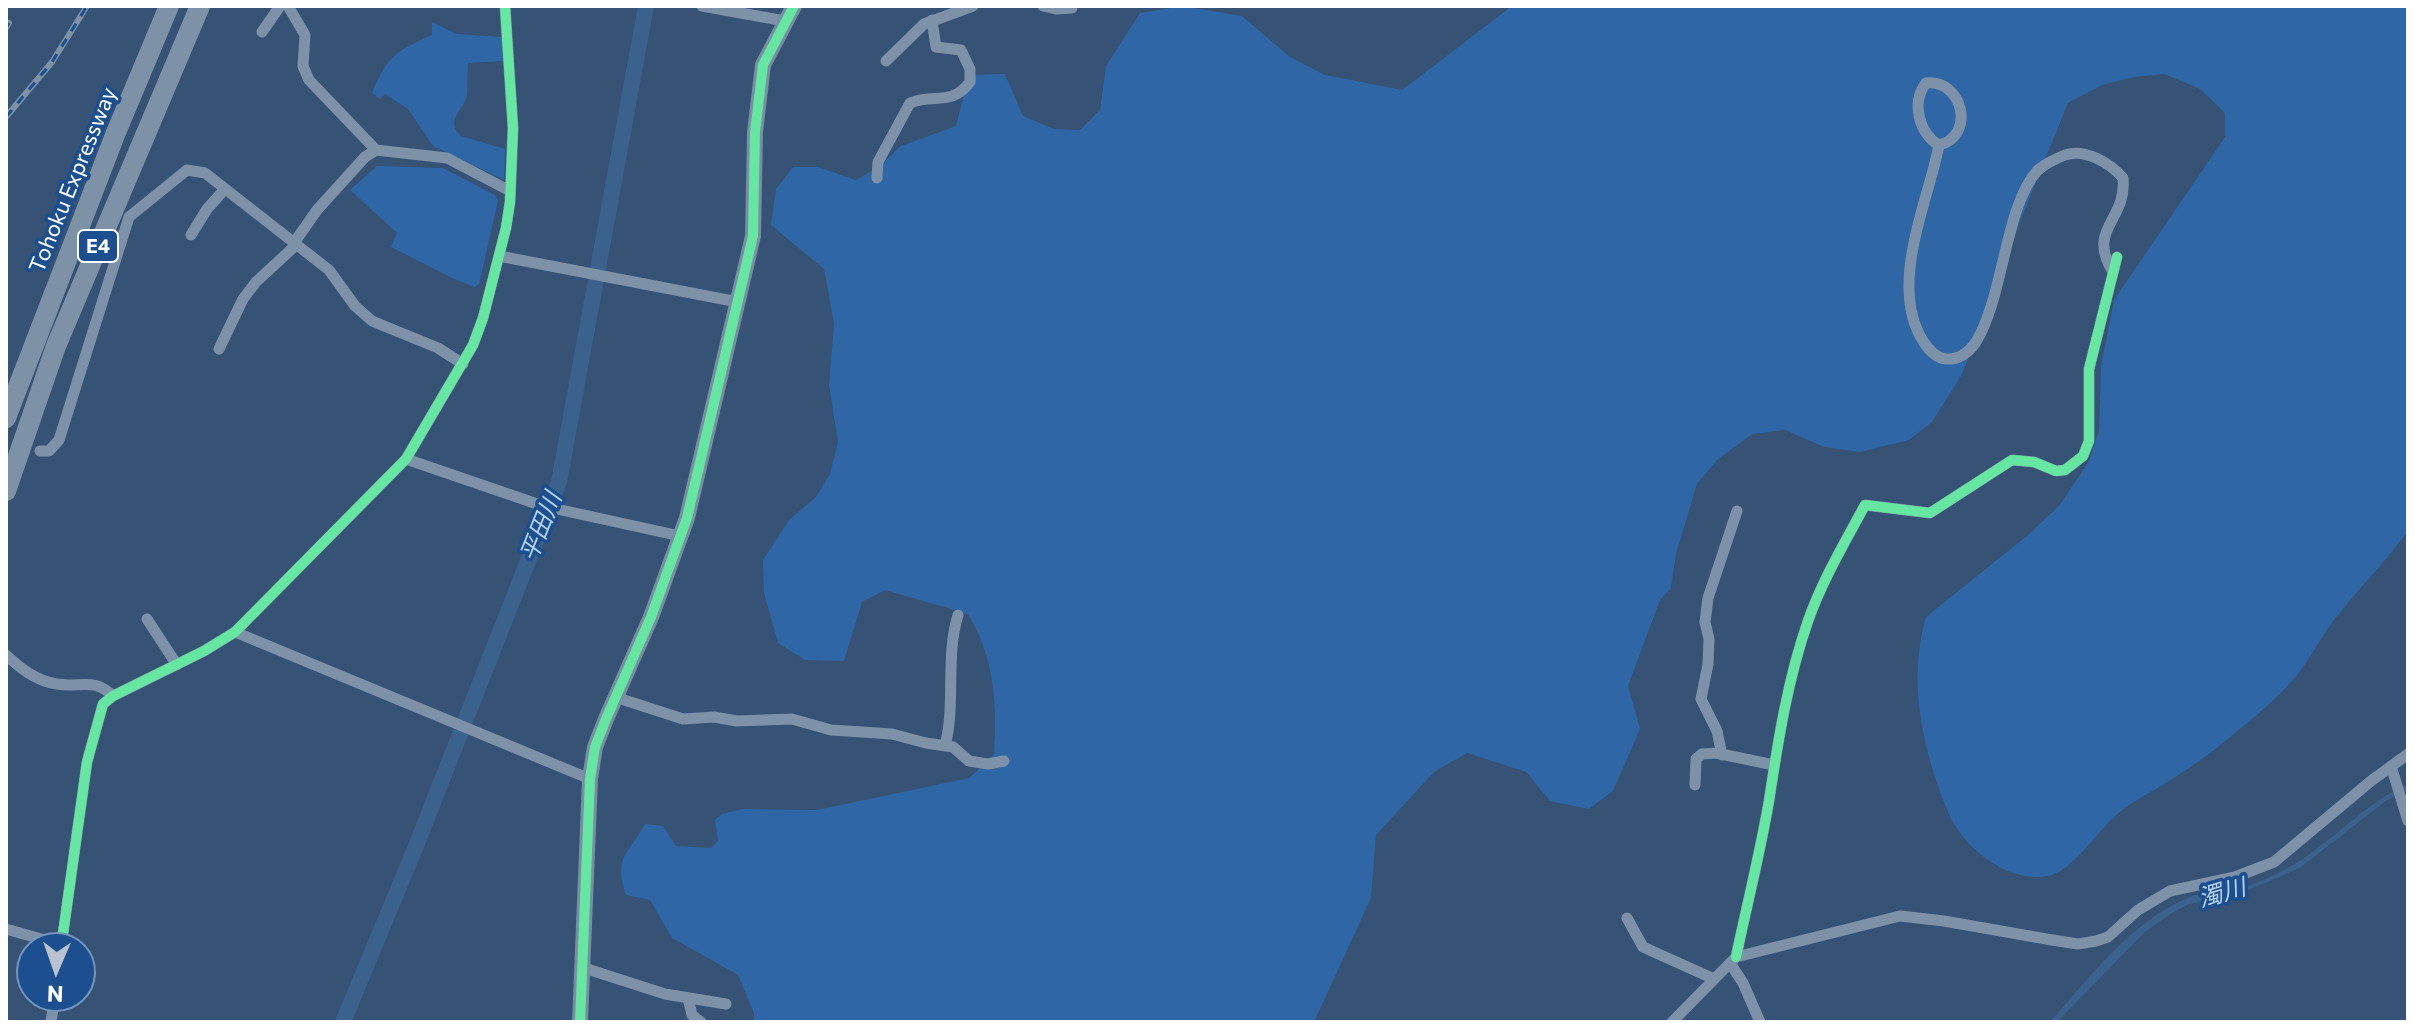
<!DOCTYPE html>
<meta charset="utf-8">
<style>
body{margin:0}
#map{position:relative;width:2414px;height:1028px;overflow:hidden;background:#365274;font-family:Commissioner,sans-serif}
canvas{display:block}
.frame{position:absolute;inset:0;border:8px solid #fff;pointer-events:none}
.north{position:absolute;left:16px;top:932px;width:80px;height:80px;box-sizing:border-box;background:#1b4f8f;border:2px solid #7695bc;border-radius:50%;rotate:182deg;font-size:22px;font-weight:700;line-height:32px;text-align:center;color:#fff}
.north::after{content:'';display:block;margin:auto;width:28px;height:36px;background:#b9c2ce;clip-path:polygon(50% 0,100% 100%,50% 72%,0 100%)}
</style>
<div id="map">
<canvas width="2414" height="1028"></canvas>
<div class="frame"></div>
<div class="north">N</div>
</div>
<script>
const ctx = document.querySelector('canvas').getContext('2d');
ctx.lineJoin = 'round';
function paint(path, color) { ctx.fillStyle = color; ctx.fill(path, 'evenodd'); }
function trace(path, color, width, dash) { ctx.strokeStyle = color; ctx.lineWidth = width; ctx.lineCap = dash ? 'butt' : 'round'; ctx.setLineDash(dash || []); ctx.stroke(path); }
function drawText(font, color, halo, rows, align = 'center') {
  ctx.font = font + ' Commissioner,"Noto Sans JP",sans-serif'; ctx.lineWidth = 7; ctx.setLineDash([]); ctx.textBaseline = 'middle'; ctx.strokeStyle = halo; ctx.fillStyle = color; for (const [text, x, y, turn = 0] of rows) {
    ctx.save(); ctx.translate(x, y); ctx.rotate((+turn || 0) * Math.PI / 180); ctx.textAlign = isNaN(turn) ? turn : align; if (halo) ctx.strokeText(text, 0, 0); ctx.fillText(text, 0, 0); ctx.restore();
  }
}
paint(new Path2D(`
 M 1183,6 L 1242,16 L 1290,57 L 1325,75 L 1402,90 L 1512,6 L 2408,6 L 2408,531 C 2387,560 2361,586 2338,615 C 2324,632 2314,652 2301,670 C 2285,692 2256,716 2235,733 C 2212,753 2187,770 2161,786 C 2146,795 2128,804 2115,816 C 2096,833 2073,871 2048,876 C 2008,884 1962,847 1948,812 C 1923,751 1907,682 1926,617 L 2028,535 L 2059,506 L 2089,461 L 2099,431 L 2101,366 L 2114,300 L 2225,137 L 2225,113 L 2200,89 L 2164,74 L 2134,77 L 2102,85 L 2068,103 L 2021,219 L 1996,293 L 1961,376 L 1932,422 L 1909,440 L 1860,452 L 1824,447 L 1785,430 L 1752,434 L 1717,460 L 1697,484 L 1676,554 L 1671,588 L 1660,600 L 1628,686 L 1640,729 L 1613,791 L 1589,809 L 1550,801 L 1526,772 L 1467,753 L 1434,772 L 1376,835 L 1371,898 L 1314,1022 L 754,1022 L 754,1013 L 738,975 L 672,938 L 650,900 L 626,895 C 613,857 628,855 645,824 L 663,826 L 676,846 L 711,848 L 718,841 L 715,820 L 722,814 L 742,809 L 817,810 L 969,778 L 994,755 C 997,706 995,658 968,614 L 885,590 L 862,602 L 844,661 L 805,660 L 778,643 L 764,593 L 763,560 L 789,520 L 816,497 L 830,474 L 838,442 L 829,385 L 834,324 L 824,269 L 771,225 L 776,189 L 793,167 L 818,167 L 856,180 L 880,166 L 901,146 L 956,126 L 969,75 L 1005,74 L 1023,116 L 1054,129 L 1080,130 L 1100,110 L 1106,66 L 1140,13 Z
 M 432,22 L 456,34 L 502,37 L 503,61 L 468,63 C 467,74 468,86 467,96 C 464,110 444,120 461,136 L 505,149 L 504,180 L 433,146 L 408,109 L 385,94 L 380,99 L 372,93 C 387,56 397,50 432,35 Z
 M 377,166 L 443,168 L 495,195 L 498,201 L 479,284 L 475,287 L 454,279 L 391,247 L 397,233 L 350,190 Z`), '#2f66a5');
paint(new Path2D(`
 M 2408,784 L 2408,790 L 2387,800 L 2300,868 L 2232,897 L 2189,904 L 2172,913 L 2145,932 L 2057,1022 L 2050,1022 C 2090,977 2132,920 2190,897 C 2205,891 2222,892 2238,889 C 2257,884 2282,872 2299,861 C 2337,837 2366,803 2408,784 Z`), '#3b618d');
trace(new Path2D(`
 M 2404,1022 L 2408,1021`), '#3b618d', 3);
trace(new Path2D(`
 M 343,1022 L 416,846 L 559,482 L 646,6`), '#3b618d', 16);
trace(new Path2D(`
 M 288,6 L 305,35 L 303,66 L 309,80 L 376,150
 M 702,6 L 785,21
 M 1043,6 L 1056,9 L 1072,8
 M 262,32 L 280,6
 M 886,61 L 924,24 L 973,6
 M 1939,145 C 1919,134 1911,102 1926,83 C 1963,79 1976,136 1939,145 C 1928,203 1888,285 1923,341 C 1928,349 1935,358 1946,359 C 1959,360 1969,352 1976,342 C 2004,296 2005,205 2038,170 C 2046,163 2055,159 2065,155 C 2085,148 2110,163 2123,178 C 2127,222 2086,228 2113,272
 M 877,178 L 878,162 L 910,103 C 935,93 951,107 970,82 L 970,69 L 961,50 L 936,47 L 932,20
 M 191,235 L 207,209 L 225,189
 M 294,243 L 317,210 L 365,157 L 376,150 L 447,158 L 510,191
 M 499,256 L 738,302
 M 219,349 L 243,299 L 256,282 L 296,245
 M 40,451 L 49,451 L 59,440 L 129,217 L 187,170 L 205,173 L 329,270 L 355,306 L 372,321 L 438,348 L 463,364
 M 406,459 L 543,506 L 680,536
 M 147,619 L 177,665
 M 235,632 L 590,779
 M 6,655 C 20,668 36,681 57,684 C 80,688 94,677 113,696
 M 615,697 L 683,719 L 714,717 L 737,721 L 792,719 L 831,730 L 892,734 L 926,743 L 953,747 L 969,761 L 988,764 L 1004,761
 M 945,746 C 956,703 945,658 958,615
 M 1722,755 L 1717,731 L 1701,699 L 1708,664 L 1709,639 L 1705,622 L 1708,598 L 1737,511
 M 2391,766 L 2408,821
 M 1695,785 L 1696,759 L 1702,754 L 1716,753 L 1774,765
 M 1627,918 L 1643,947 L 1714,979
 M 6,929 L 62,945
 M 61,948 L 87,762 L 103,704 L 113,696 L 204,651 L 235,632 L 406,459 L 473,345 L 483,318 L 506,228 L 510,202 L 513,128 L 505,6
 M 1736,957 C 1747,905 1760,853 1769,801 C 1778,741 1788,678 1808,621 C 1822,581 1845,542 1865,505 L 1930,513 L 2012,460 L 2034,462 L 2056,471 L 2065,470 L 2083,456 L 2089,441 L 2089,369 L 2117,257
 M 1730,963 L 1743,983 L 1760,1022
 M 581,967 L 665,994 L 726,1004
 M 688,998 L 692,1015 L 701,1022
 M 51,1022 L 55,996
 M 1672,1022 L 1736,957 L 1900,916 L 1944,921 L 2052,940 L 2078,944 L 2096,941 L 2108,937 L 2138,910 L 2170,891 L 2235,877 L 2274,862 L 2371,781 L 2408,754`), '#7d92a8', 11);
trace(new Path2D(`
 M 580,1022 L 590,779 L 595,747 L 606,719 L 651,617 L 687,518 L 753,236 L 755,132 L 763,65 L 794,6`), '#798da4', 16);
trace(new Path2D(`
 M 6,418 L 115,135 L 169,6
 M 6,491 L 56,346 L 200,6`), '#7e92a7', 20);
const rail = new Path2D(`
 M 6,28 L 9,23
 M 6,117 L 52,62 L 87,6`);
trace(rail, '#7e92a7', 6);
trace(rail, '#1b4f8f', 3, [9]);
trace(new Path2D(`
 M 61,948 L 87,762 L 103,704 L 113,696 L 204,651 L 235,632 L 406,459 L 473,345 L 483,318 L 506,228 L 510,202 L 513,128 L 505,6
 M 1736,957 C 1747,905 1760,853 1769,801 C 1778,741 1788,678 1808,621 C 1822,581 1845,542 1865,505 L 1930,513 L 2012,460 L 2034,462 L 2056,471 L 2065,470 L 2083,456 L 2089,441 L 2089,369 L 2117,257
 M 580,1022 L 590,779 L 595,747 L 606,719 L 651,617 L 687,518 L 753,236 L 755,132 L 763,65 L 794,6`), '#66e7a1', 10);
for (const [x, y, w] of [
 [98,246,40]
]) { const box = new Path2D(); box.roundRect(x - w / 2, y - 16, w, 32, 6); ctx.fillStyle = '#1b4f8f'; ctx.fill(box); trace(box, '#fff', 2); }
drawText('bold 20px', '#fff', null, [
 ["E4",98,246]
]);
drawText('22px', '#fff', '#1b4f8f', [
 ["Tohoku Expressway",73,180,-68]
]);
drawText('italic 24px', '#b5d3f5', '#1b4f8f', [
 ["平田川",541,527,-68],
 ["濁川",2222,893,-16]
]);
</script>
